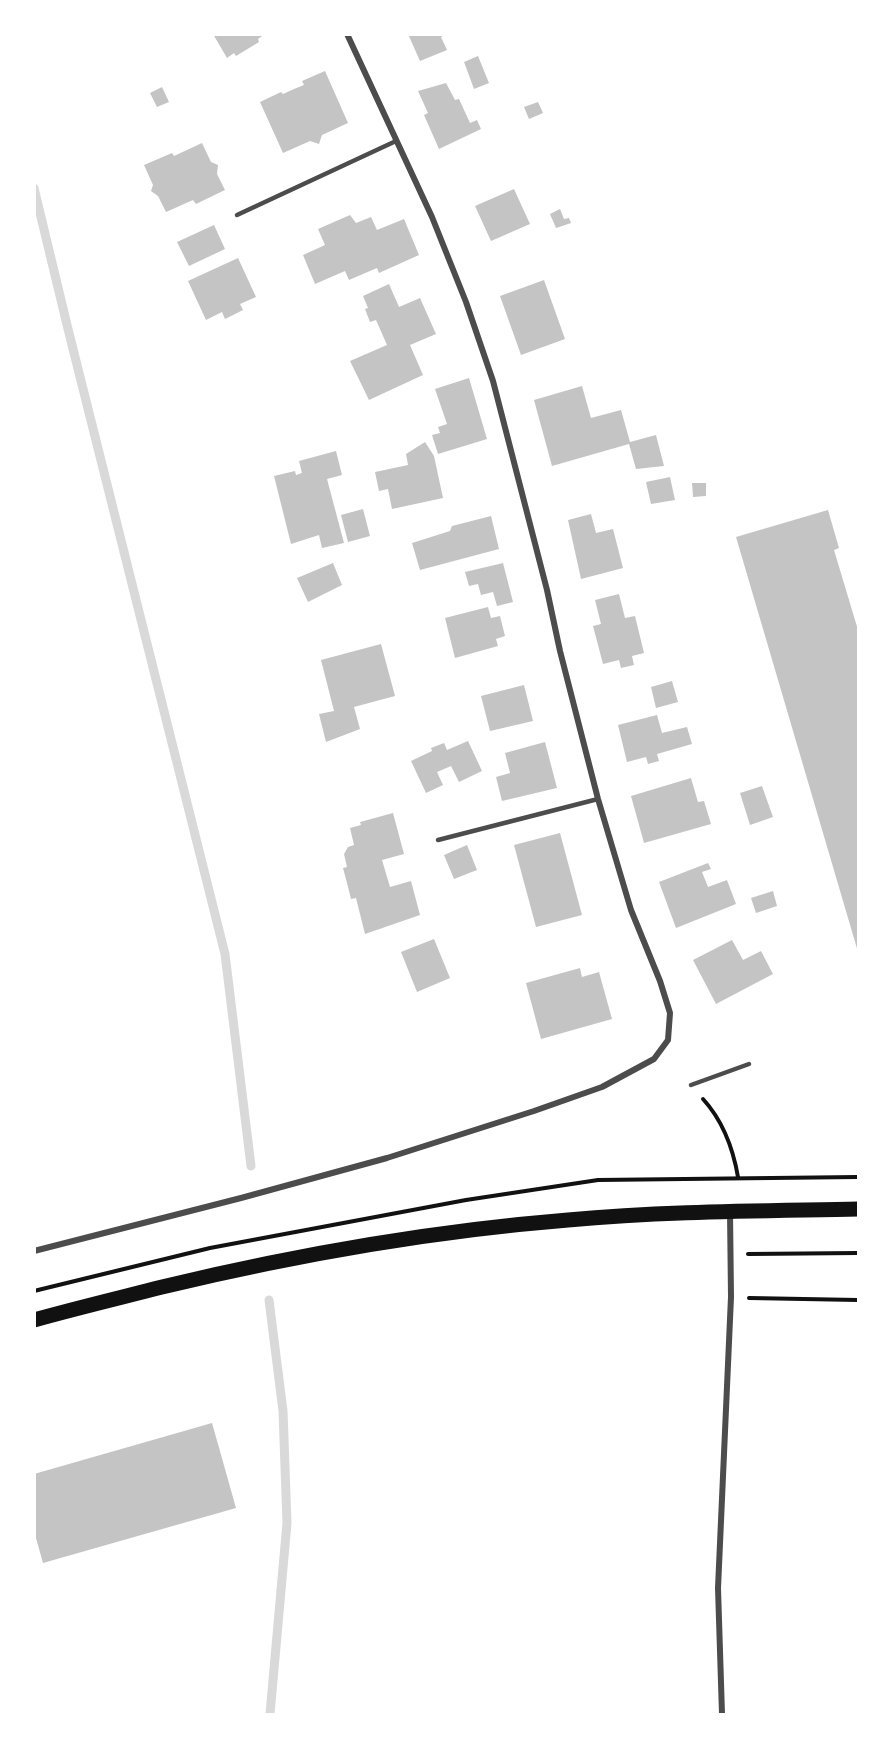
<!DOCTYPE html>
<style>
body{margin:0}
#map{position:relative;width:893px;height:1749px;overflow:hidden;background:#fff;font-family:"Public Sans",sans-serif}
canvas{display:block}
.frame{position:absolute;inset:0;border:36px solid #fff;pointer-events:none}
</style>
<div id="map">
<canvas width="893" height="1749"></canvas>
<div class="frame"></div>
</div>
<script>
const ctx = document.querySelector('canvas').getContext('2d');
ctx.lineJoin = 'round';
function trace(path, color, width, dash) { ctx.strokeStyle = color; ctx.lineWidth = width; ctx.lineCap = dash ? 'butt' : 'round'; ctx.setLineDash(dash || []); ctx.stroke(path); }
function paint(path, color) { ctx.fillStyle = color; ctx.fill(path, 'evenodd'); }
trace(new Path2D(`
 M 34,188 L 68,329 L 225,954 L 251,1166
 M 269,1300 L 283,1411 L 287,1523 L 270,1714`), '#d9d9d9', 9);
paint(new Path2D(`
 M 213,34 L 265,34 L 258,39 L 259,42 L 236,56 L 234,53 L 227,58 Z
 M 408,34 L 446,34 L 441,37 L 447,50 L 420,61 Z
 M 478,56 L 489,83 L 474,89 L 464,62 Z
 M 325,71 L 348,123 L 322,135 L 319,144 L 310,141 L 283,153 L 260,102 L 281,92 L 283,94 L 294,89 L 304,85 L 302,81 Z
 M 446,83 L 455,100 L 459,99 L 470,123 L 477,120 L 481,129 L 439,149 L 424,115 L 428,113 L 418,91 Z
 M 162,87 L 169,102 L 157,107 L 150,93 Z
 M 538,102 L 543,113 L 529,119 L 524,107 Z
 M 202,143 L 211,162 L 218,165 L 217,174 L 225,190 L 196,204 L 193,200 L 166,212 L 158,196 L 151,191 L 153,185 L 144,165 L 172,153 L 174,156 Z
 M 514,189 L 530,224 L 491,241 L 475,206 Z
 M 560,209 L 564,219 L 569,218 L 571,223 L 556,228 L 550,214 Z
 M 350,215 L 356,223 L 371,217 L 377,230 L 404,219 L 419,255 L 379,273 L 377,268 L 349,280 L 345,271 L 315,284 L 303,255 L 325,245 L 318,229 Z
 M 214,225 L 225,249 L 189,266 L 177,242 Z
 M 238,258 L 256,297 L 240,304 L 243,310 L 225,319 L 222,312 L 206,320 L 188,281 Z
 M 544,280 L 565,339 L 521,355 L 500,296 Z
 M 389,284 L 399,307 L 420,298 L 436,334 L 410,345 L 423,375 L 369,400 L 350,361 L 387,345 L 376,320 L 370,322 L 365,309 L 368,308 L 363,296 Z
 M 469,378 L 487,439 L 438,454 L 432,435 L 440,433 L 438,427 L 447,424 L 435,389 Z
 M 582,386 L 591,418 L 621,410 L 630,442 L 656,435 L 664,466 L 636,469 L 629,444 L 552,466 L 534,400 Z
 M 425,442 L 434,456 L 443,498 L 392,509 L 388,489 L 379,491 L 375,472 L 408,465 L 406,454 Z
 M 336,451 L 342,475 L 327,479 L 344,543 L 322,548 L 319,535 L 291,544 L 274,476 L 295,471 L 296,475 L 302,473 L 299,461 Z
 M 670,477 L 675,500 L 651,504 L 646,482 Z
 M 692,483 L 706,483 L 706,496 L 693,497 Z
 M 363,509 L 370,536 L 348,542 L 341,515 Z
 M 828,510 L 839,548 L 834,550 L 858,630 L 858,952 L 736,537 Z
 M 591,514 L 596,533 L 613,529 L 623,568 L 581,579 L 568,520 Z
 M 491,516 L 499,549 L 420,570 L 412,543 L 450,531 L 452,526 Z
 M 333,563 L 342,585 L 308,602 L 297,578 Z
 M 503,563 L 513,602 L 497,606 L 493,592 L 481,595 L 478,584 L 469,586 L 465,572 Z
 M 619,594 L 625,618 L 635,616 L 644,653 L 632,656 L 634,665 L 621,668 L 619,660 L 603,664 L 593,626 L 601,624 L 595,600 Z
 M 488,607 L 491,618 L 500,616 L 505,636 L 496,639 L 498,646 L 455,658 L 445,618 Z
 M 381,644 L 395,696 L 354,707 L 360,729 L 326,742 L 319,714 L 334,711 L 321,660 Z
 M 672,681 L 678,702 L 656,708 L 651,687 Z
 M 524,685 L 533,721 L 490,731 L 481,696 Z
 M 657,715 L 662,733 L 687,727 L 692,744 L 657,754 L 659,761 L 648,764 L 646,757 L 627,762 L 618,725 Z
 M 468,741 L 482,771 L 459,782 L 451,766 L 437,772 L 443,785 L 426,793 L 411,761 L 432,751 L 431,748 L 444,743 L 447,750 Z
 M 545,742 L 557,788 L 502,801 L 496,777 L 510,773 L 505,753 Z
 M 691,778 L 698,802 L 704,801 L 711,824 L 644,843 L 631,796 Z
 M 762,786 L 773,817 L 750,825 L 740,793 Z
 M 393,813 L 404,854 L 382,860 L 390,887 L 411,881 L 420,915 L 365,934 L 356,898 L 351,899 L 347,883 L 343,868 L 347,867 L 344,854 L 348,847 L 354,845 L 350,828 L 361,825 L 360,822 Z
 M 560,833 L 582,915 L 536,927 L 514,845 Z
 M 467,845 L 477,870 L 454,879 L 444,855 Z
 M 708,863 L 711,869 L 702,872 L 708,887 L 727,880 L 736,904 L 676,928 L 659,882 Z
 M 773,891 L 777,906 L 756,913 L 751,898 Z
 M 434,939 L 450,978 L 417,992 L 401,952 Z
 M 732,940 L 743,960 L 761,951 L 773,974 L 716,1004 L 693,960 Z
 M 580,968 L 582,977 L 599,972 L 612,1019 L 541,1039 L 526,983 Z
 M 212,1423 L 236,1508 L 43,1563 L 34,1531 L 34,1474 Z`), '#c4c4c4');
trace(new Path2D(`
 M 703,1099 C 723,1121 733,1148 738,1177
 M 748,1254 L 858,1253
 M 34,1291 L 210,1248 L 466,1200 L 598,1180 L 858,1177
 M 749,1298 L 858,1300`), '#111', 4);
trace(new Path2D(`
 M 237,215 L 396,141
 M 438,840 L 598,799
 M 691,1085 L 749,1064`), '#4c4c4c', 4.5);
trace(new Path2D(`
 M 34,1251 L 241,1198 L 387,1158 L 534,1111 L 602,1087 L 654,1059 L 668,1040 L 670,1013 L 660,981 L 631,910 L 598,799 L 560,651 L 547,590 L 493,381 L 466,302 L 432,217 L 347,34
 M 722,1714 L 718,1588 L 731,1297 L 730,1212`), '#4c4c4c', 6);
trace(new Path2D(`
 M 34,1320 C 77,1308 119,1298 162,1287 C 295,1255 431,1231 568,1220 C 665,1211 762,1211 858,1209`), '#111', 15);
</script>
